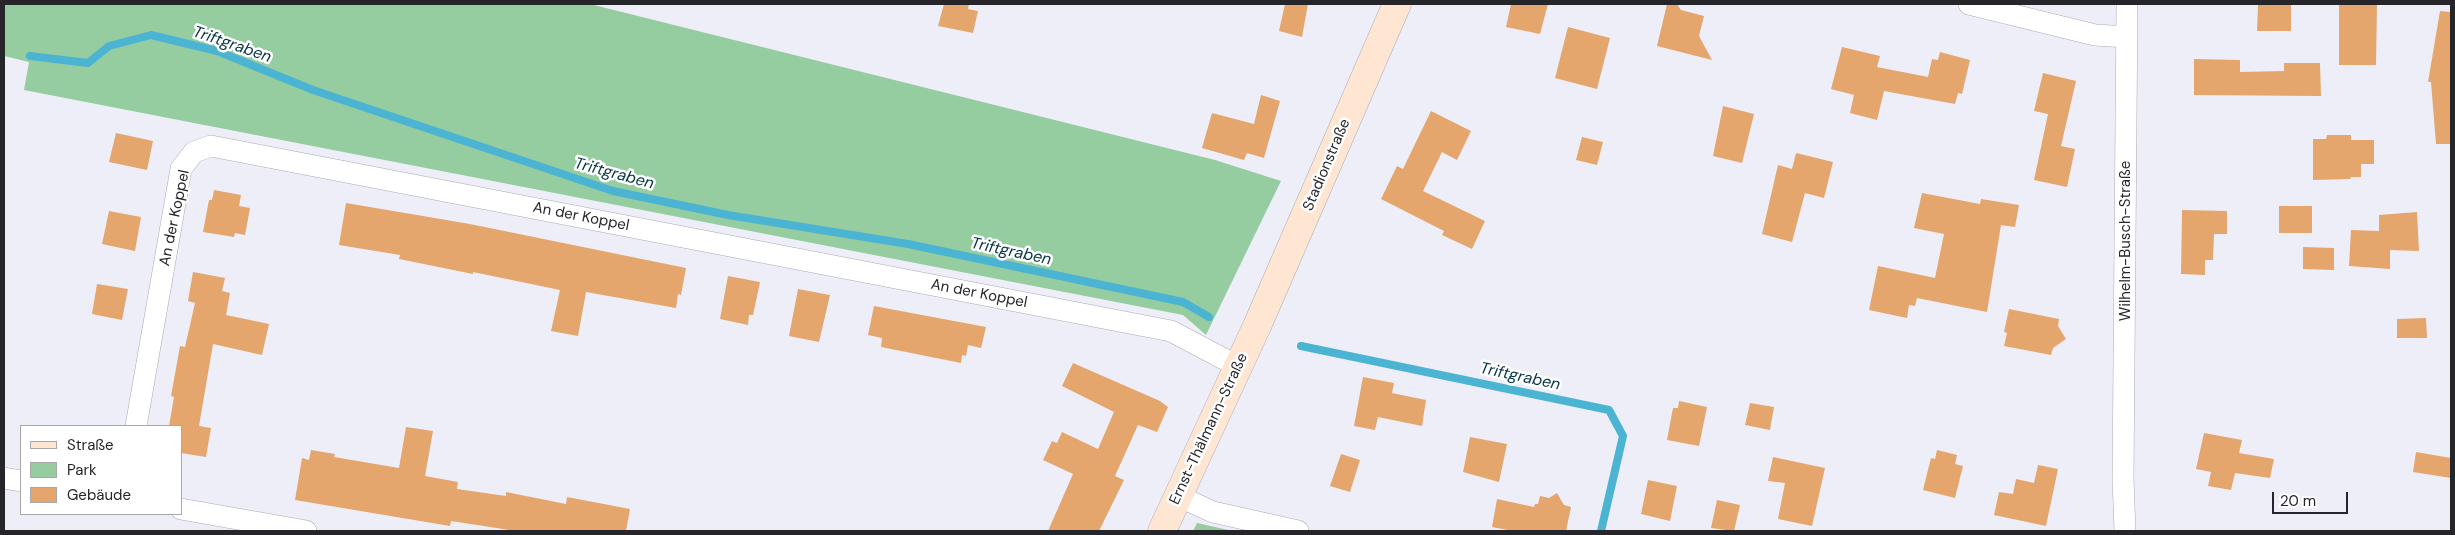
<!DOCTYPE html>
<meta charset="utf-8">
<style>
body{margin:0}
#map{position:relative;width:2455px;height:535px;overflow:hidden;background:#eeeef9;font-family:"DM Sans",sans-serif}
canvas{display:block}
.frame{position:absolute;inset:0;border:5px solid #262529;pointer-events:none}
.legend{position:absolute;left:20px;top:425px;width:162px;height:90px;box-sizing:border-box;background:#fff;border:1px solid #a8a8a9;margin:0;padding:6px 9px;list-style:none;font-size:15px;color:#262529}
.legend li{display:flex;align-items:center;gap:10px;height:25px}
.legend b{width:25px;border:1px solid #a8a8a9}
.scale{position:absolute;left:2272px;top:492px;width:76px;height:22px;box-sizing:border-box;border:2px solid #262529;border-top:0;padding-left:6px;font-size:15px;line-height:18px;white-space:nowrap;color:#262529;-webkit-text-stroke:4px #fff;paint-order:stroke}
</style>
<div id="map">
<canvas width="2455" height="535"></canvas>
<div class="frame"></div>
<ul class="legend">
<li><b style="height:6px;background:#ffe6d3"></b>Straße</li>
<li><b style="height:14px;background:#96cda0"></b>Park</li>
<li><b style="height:14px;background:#e4a66c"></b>Gebäude</li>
</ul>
<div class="scale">20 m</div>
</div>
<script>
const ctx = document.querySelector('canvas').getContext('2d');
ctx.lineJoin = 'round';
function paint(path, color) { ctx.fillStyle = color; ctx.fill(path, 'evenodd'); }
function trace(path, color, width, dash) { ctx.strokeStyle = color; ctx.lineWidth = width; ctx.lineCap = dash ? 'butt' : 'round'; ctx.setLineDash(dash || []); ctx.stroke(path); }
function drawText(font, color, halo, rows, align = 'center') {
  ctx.font = font + ' "DM Sans",sans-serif'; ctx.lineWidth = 5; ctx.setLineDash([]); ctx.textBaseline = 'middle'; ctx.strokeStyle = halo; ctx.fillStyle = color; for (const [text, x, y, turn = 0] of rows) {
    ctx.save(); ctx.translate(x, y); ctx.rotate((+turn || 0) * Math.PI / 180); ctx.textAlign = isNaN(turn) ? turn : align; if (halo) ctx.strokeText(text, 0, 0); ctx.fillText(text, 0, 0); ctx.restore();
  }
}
paint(new Path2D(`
 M 4,4 L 590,4 L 1215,160 L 1281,181 L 1206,335 L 1183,315 L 24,90 L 29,62 L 4,56 Z
 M 1197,523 L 1233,531 L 1193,531 Z`), '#96cda0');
trace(new Path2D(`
 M 30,56 L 88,63 L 109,46 L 151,35 L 217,51 L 313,90 L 613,191 L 728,215 L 908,244 L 1183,302 L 1209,317
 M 1301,346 L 1609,410 L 1623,436 L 1601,531`), '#4cb4d3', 8);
paint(new Path2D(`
 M 944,4 L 969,4 L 968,9 L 978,11 L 973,33 L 938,26 Z
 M 1285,4 L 1308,4 L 1302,37 L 1279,31 Z
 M 1511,4 L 1548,4 L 1540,34 L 1506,27 Z
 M 1667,4 L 1677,4 L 1681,10 L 1704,16 L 1699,36 L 1712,60 L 1657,46 Z
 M 2258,4 L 2291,4 L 2291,31 L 2257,31 Z
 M 2339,4 L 2377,4 L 2376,65 L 2339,65 Z
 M 2440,11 L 2451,12 L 2451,144 L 2436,144 L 2431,82 L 2428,82 Z
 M 1568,27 L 1610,38 L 1597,89 L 1555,78 Z
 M 1842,47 L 1880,56 L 1877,67 L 1928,77 L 1932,59 L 1938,60 L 1940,52 L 1970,60 L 1962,94 L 1958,93 L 1955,104 L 1884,91 L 1877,120 L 1850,113 L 1854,95 L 1831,89 Z
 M 2194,59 L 2240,60 L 2240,72 L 2284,71 L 2284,63 L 2320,63 L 2321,96 L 2194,95 Z
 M 2043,73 L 2076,81 L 2061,146 L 2075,149 L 2067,187 L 2034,180 L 2048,114 L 2034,111 Z
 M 1261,95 L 1280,101 L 1264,158 L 1247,153 L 1244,160 L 1202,148 L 1212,113 L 1254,124 Z
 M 1723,106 L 1754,114 L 1742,163 L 1713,156 Z
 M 1431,111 L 1471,131 L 1457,160 L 1442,152 L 1423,191 L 1485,221 L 1472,249 L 1442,235 L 1444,231 L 1381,199 L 1397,166 L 1403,169 Z
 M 116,133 L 153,141 L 147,170 L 109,162 Z
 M 2327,135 L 2351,135 L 2351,140 L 2374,140 L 2374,164 L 2361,164 L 2361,177 L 2351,177 L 2350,179 L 2313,180 L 2313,139 L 2326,139 Z
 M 1582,137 L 1603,142 L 1597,165 L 1576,160 Z
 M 1796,153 L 1833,162 L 1824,198 L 1805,193 L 1792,242 L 1762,234 L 1778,165 L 1792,169 Z
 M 214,190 L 241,195 L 239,206 L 250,208 L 245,235 L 235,233 L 234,237 L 203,232 L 209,200 L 212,200 Z
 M 1922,193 L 1980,204 L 1981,199 L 2019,205 L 2015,227 L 2001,225 L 1987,312 L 1917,298 L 1915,306 L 1909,305 L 1907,318 L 1869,310 L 1878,266 L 1935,278 L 1944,234 L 1914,228 Z
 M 346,203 L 470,224 L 686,268 L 681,295 L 678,294 L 676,308 L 586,292 L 578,336 L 551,331 L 560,290 L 473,272 L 473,274 L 399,259 L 400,255 L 339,245 Z
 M 2279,206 L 2312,206 L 2312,233 L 2279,233 Z
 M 2182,210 L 2227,211 L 2227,234 L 2214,234 L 2213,260 L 2205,260 L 2205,275 L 2181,274 Z
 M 109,211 L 141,217 L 135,251 L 102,244 Z
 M 2417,212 L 2419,251 L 2390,250 L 2390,269 L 2349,266 L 2351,230 L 2379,231 L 2379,215 Z
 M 2303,247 L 2334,248 L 2334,270 L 2303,269 Z
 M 193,272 L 225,278 L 222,291 L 230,293 L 226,315 L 269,324 L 262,355 L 213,344 L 199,426 L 211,428 L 206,457 L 181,453 L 181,426 L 169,426 L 174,397 L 171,396 L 180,346 L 185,347 L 195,303 L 188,301 Z
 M 728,276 L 760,282 L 753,315 L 749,315 L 748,325 L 720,319 Z
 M 97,284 L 128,289 L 122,320 L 92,314 Z
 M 798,289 L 830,295 L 819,342 L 789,336 Z
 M 874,306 L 986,327 L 981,348 L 968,345 L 966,356 L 962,355 L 961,363 L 881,347 L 882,338 L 868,335 Z
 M 2009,309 L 2059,319 L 2058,326 L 2066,339 L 2053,348 L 2051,355 L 2004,346 L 2007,333 L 2004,332 Z
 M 2426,318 L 2427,338 L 2397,338 L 2397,319 Z
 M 1073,363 L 1160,401 L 1168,407 L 1157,432 L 1138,425 L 1115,476 L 1124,480 L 1099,531 L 1048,531 L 1073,474 L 1043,460 L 1052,441 L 1057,443 L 1062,432 L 1098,449 L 1114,412 L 1062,386 Z
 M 1363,377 L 1394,383 L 1392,393 L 1426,400 L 1422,426 L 1378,417 L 1375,430 L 1354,426 Z
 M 1679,401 L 1707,407 L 1699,446 L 1667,440 L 1673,408 L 1678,408 Z
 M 1750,403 L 1774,407 L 1770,430 L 1745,425 Z
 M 406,427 L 433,431 L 425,476 L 458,482 L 457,489 L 506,496 L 506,492 L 566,504 L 567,497 L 630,509 L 626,531 L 516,531 L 451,521 L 450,526 L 295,500 L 302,458 L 309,460 L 311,450 L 335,454 L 334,457 L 399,468 Z
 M 2204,433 L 2242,440 L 2239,453 L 2274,459 L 2270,478 L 2235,473 L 2231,490 L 2208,486 L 2211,472 L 2196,469 Z
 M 1470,437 L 1507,444 L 1499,482 L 1463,472 Z
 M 1937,450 L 1957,455 L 1955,464 L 1963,466 L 1955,498 L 1923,490 L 1931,458 L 1935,459 Z
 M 2416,452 L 2451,458 L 2451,478 L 2413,472 Z
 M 1341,454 L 1360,460 L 1350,492 L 1330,486 Z
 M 1773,457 L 1825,468 L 1812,526 L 1778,519 L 1785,483 L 1768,481 Z
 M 2038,465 L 2058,469 L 2046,526 L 1994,515 L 1999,492 L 2013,494 L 2016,479 L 2034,483 Z
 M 1648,480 L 1677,486 L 1670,521 L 1641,514 Z
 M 1557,493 L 1564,505 L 1571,507 L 1566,531 L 1513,531 L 1492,527 L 1497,499 L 1534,507 L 1535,504 L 1538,504 L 1540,496 L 1549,498 Z
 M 1717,500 L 1740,505 L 1734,531 L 1711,528 Z`), '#e4a66c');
const street = new Path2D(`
 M 1969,4 L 2095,35 L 2127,37
 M 136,426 L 181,169 L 194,152 L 211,146 L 1171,331 L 1239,367
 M 4,478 L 21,481
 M 1178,496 L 1213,512 L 1298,531
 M 181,509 L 306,531
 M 2125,531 L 2123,479 L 2127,4`);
const secondary = new Path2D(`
 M 1162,531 L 1257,326 L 1397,4`);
trace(street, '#ababb5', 22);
trace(secondary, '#ababb5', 29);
trace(street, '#fff', 21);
trace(secondary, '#ffe6d3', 28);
drawText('15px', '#262529', '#fff', [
 ["Stadionstraße",1327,165,-67],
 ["An der Koppel",581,217,11],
 ["An der Koppel",175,218,-78],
 ["Wilhelm-Busch-Straße",2126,241,-90],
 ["An der Koppel",979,294,11],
 ["Ernst-Thälmann-Straße",1209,429,-65]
]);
drawText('italic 16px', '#043543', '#fff', [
 ["Triftgraben",232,45,19],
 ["Triftgraben",614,174,15],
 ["Triftgraben",1011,252,12],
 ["Triftgraben",1520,377,12]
]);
</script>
